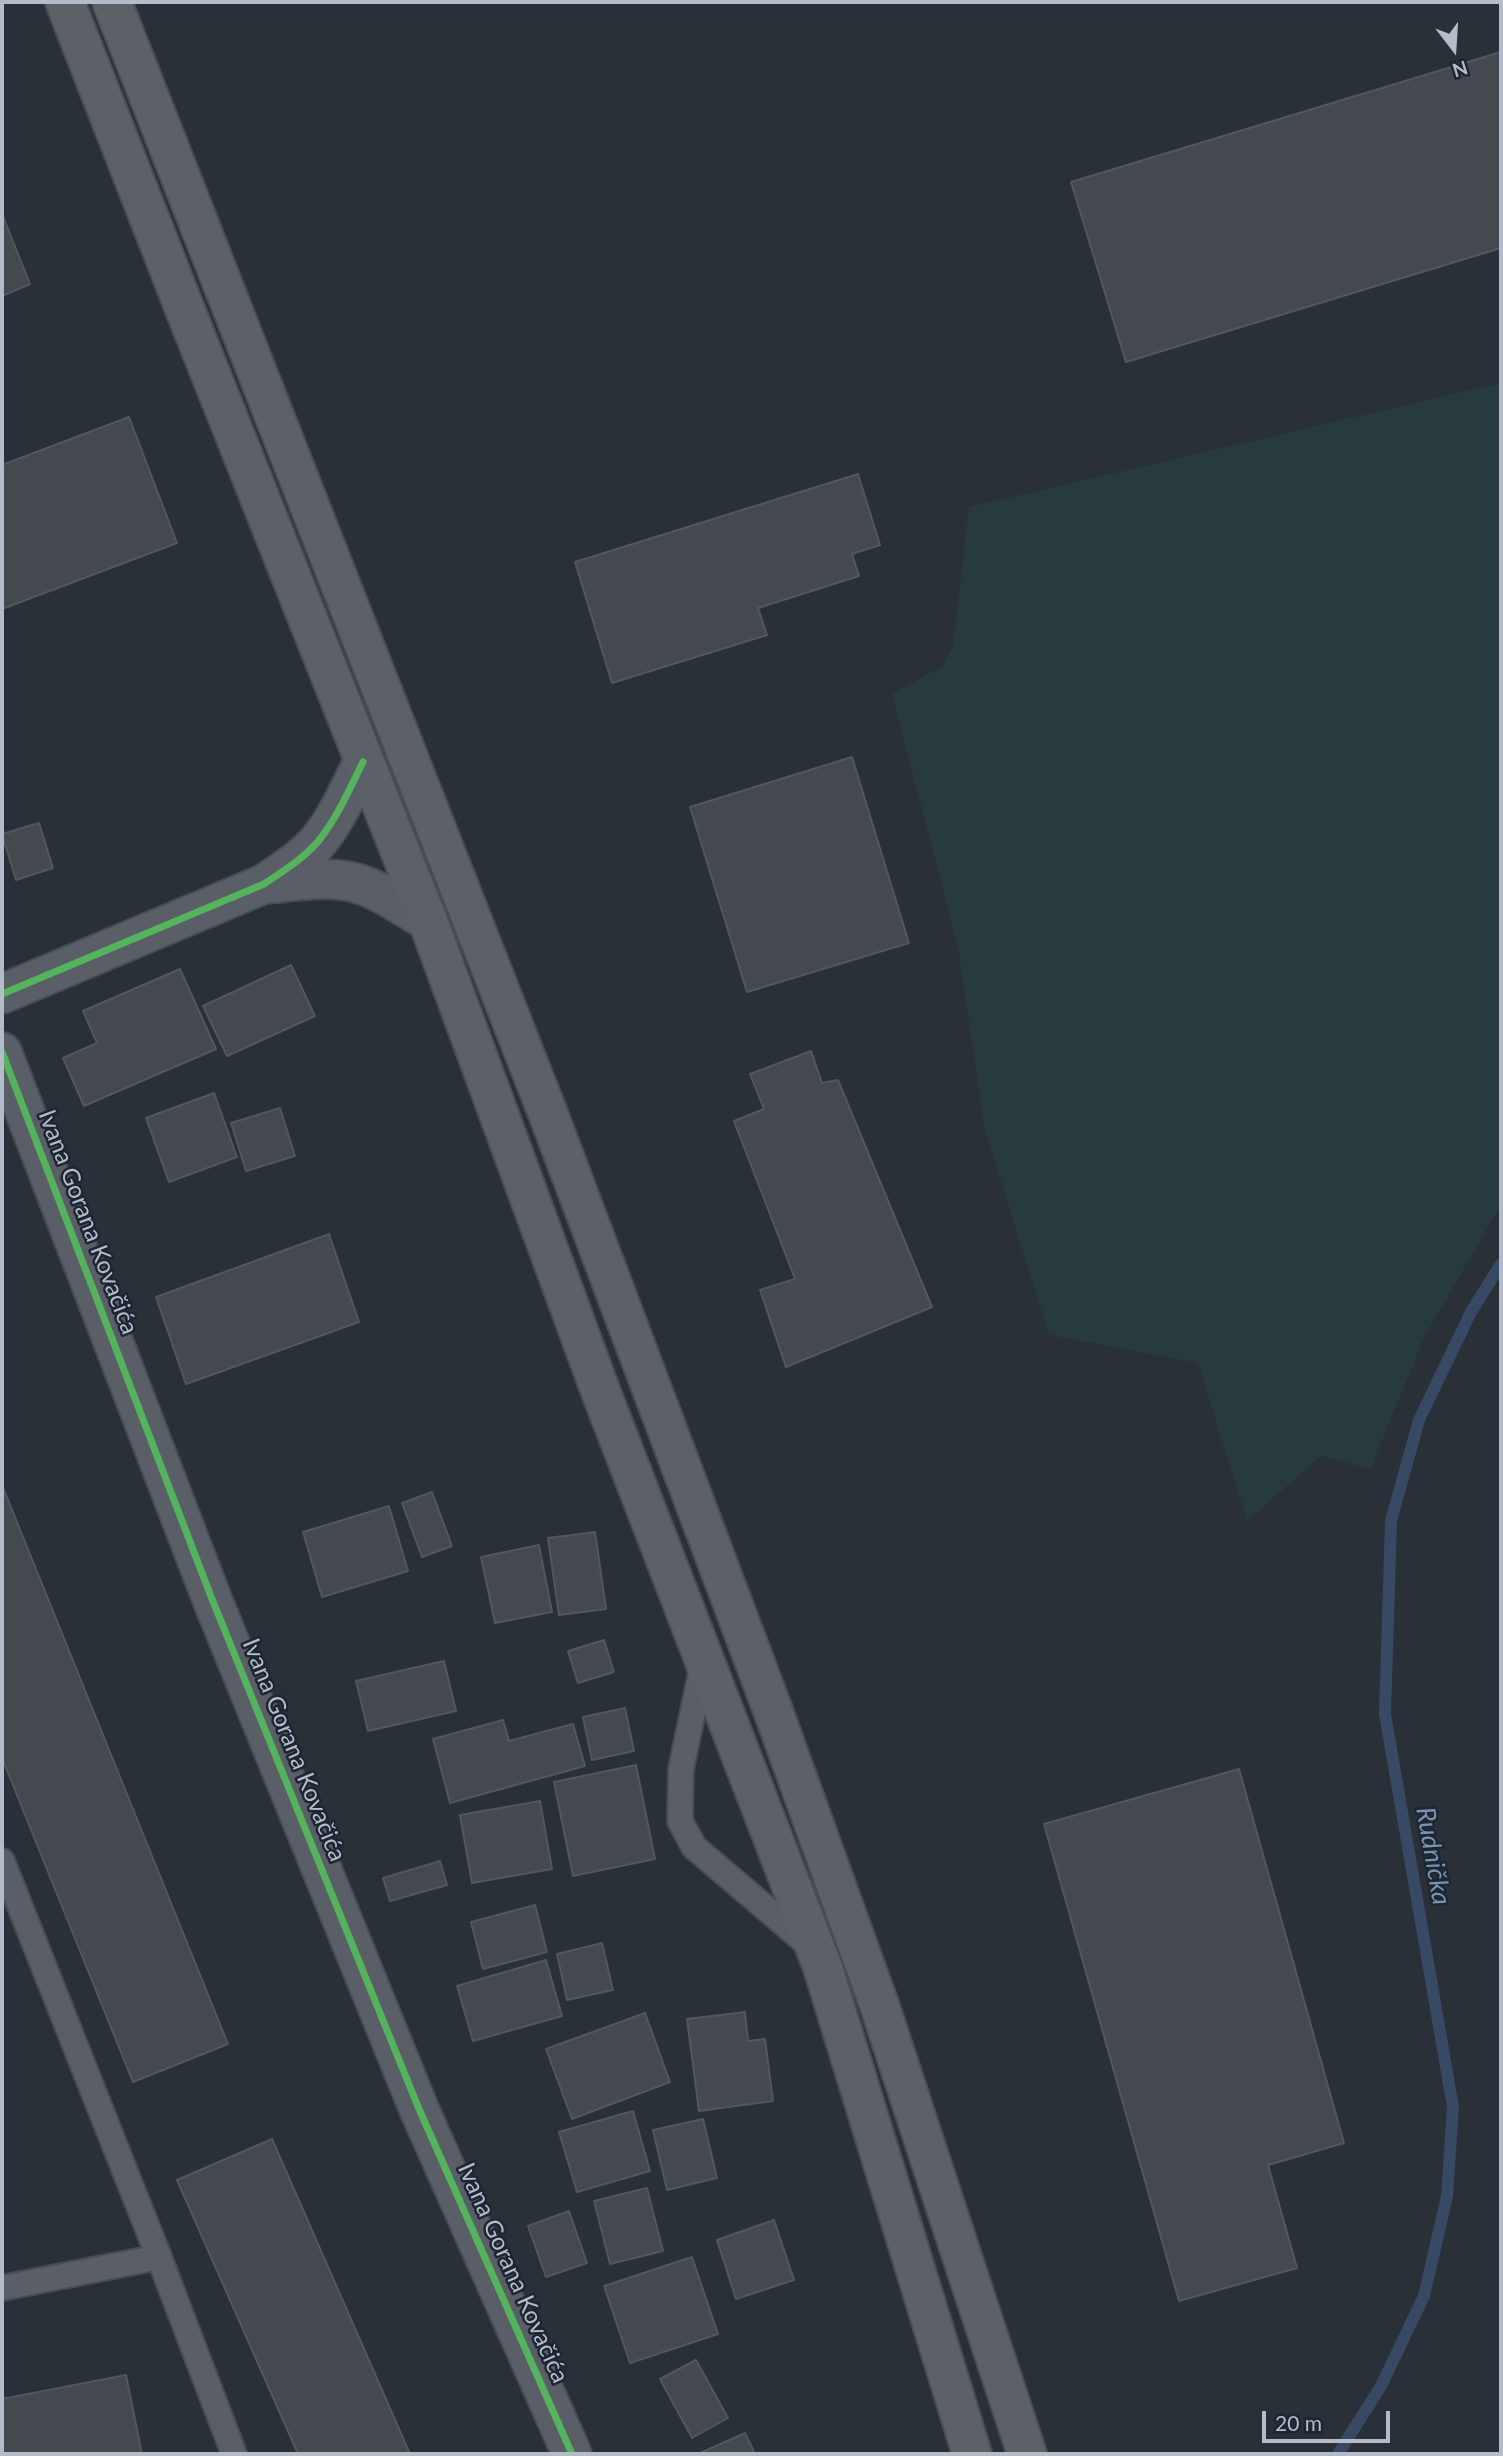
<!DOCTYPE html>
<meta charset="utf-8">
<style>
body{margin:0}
#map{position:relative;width:1503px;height:2456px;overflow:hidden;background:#2a3038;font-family:Lato,sans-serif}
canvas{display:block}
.frame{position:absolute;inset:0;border:4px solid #b4bcc9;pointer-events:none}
.north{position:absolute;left:1419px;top:14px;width:70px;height:70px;-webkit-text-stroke:5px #1d2633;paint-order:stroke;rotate:163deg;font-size:19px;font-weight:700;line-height:28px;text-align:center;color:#b4bcc9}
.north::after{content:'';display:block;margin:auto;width:24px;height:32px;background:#b4bcc9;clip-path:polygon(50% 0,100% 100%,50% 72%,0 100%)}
.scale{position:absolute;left:1262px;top:2411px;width:128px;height:32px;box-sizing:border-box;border:4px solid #b4bcc9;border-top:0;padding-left:9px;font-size:21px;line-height:24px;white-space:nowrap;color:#b4bcc9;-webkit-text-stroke:5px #1d2633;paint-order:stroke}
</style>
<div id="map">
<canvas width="1503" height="2456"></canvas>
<div class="frame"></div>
<div class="north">N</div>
<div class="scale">20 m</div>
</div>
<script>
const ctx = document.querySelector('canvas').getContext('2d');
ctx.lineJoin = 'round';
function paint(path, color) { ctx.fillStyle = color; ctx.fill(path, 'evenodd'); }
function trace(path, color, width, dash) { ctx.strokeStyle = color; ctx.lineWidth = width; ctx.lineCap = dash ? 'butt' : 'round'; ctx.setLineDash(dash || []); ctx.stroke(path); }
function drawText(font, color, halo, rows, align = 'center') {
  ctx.font = font + ' Lato,sans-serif'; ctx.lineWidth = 5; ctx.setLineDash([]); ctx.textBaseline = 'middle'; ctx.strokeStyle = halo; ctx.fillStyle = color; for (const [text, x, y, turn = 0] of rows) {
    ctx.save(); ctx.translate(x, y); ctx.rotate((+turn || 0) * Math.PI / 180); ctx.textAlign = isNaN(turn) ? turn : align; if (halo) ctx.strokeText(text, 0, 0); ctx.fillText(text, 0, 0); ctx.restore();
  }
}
paint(new Path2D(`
 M 1501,383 L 1501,1205 L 1425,1336 L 1370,1469 L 1321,1456 L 1247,1521 L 1198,1363 L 1049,1335 L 985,1130 L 958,948 L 892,694 L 944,665 L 953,646 L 969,507 Z`), '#273a3e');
trace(new Path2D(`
 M 1338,2454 L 1381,2386 L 1424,2296 L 1447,2196 L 1453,2107 L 1385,1714 L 1391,1521 L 1419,1420 L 1471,1312 L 1501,1264`), '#384963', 12);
const building = new Path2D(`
 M 1501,52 L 1501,248 L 1126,362 L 1071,182 Z
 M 2,214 L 30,284 L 2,296 Z
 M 129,417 L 177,543 L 2,609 L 2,465 Z
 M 858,474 L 880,545 L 852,554 L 859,576 L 758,608 L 767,635 L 612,683 L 575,562 Z
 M 852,757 L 909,943 L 747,992 L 690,807 Z
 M 39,823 L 53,868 L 16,880 L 2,834 Z
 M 291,965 L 315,1016 L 227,1056 L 203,1006 Z
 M 180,969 L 216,1049 L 84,1106 L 63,1058 L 97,1043 L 83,1011 Z
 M 811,1051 L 822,1083 L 838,1080 L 932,1307 L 786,1367 L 760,1290 L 795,1279 L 734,1121 L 764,1109 L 750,1074 Z
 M 214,1093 L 237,1157 L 169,1182 L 146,1118 Z
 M 280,1108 L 295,1156 L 246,1171 L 231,1123 Z
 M 329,1234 L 359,1322 L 186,1384 L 156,1297 Z
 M 2,1485 L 228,2044 L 133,2082 L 2,1758 Z
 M 432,1492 L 452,1546 L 422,1557 L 402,1503 Z
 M 389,1506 L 408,1571 L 322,1597 L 303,1532 Z
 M 595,1532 L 606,1609 L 559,1615 L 548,1538 Z
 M 539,1545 L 552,1612 L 495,1623 L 481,1557 Z
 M 604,1640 L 614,1672 L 578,1683 L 568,1651 Z
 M 444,1661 L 456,1711 L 368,1731 L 356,1681 Z
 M 625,1708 L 634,1751 L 592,1760 L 583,1717 Z
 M 503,1720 L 509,1741 L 573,1724 L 585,1766 L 450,1803 L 433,1739 Z
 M 636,1765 L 655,1859 L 573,1876 L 554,1782 Z
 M 1239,1769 L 1344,2143 L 1268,2165 L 1297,2268 L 1179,2301 L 1044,1824 Z
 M 540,1801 L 552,1869 L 472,1883 L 460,1815 Z
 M 440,1861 L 447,1885 L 390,1901 L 383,1878 Z
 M 535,1905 L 547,1952 L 483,1969 L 471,1922 Z
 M 602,1943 L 613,1990 L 567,2000 L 557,1954 Z
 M 546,1960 L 562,2016 L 473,2041 L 457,1986 Z
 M 745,2012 L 748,2041 L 765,2039 L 773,2101 L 699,2111 L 687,2019 Z
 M 645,2013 L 670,2082 L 572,2119 L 546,2049 Z
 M 633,2111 L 650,2171 L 577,2192 L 559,2132 Z
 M 703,2119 L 717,2178 L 667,2190 L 653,2130 Z
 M 272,2139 L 410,2454 L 298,2454 L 177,2180 Z
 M 647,2188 L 663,2251 L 610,2264 L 594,2201 Z
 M 569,2211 L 587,2263 L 546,2277 L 528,2226 Z
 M 774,2220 L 794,2280 L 736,2299 L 717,2240 Z
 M 692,2257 L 718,2334 L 630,2363 L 604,2286 Z
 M 696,2360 L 728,2418 L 692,2438 L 660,2379 Z
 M 126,2375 L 142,2454 L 2,2454 L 2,2399 Z
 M 745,2433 L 755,2454 L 698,2454 Z`);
paint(building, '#444950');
trace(building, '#52575f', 2);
const service = new Path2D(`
 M 703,1663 L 681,1769 L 680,1821 L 694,1847 L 809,1945
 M 2,1861 L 159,2257
 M 2,2288 L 159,2257 L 234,2454`);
const minor = new Path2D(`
 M 264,884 C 293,882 327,875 356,883 C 381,890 405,908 428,921
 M 2,994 L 264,884 C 283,871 305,858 320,839 C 338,816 350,788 363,762
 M 2,1052 L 212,1599 L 419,2109 L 572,2454`);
const primary = new Path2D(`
 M 65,2 L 186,312 L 428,921 L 599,1387 L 823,1968 L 972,2454
 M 112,2 L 549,1116 L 771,1705 L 880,2007 L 1027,2454`);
trace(service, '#484c53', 28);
trace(minor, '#484c53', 42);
trace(primary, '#484c55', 42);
trace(service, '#5a5e66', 24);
trace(minor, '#5a5e66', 38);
trace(primary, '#5c6168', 38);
trace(new Path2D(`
 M 2,994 L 264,884 C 283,871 305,858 320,839 C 338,816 350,788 363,762
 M 2,1052 L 212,1599 L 419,2109 L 572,2454`), '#56b35d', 7);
drawText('24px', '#b4bcc9', '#1d2633', [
 ["Ivana Gorana Kovačića",88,1222,69],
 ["Ivana Gorana Kovačića",294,1750,68],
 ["Ivana Gorana Kovačića",513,2273,66]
]);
drawText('italic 26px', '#7c92b1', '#1d2633', [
 ["Rudnička",1433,1856,80]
]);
</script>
